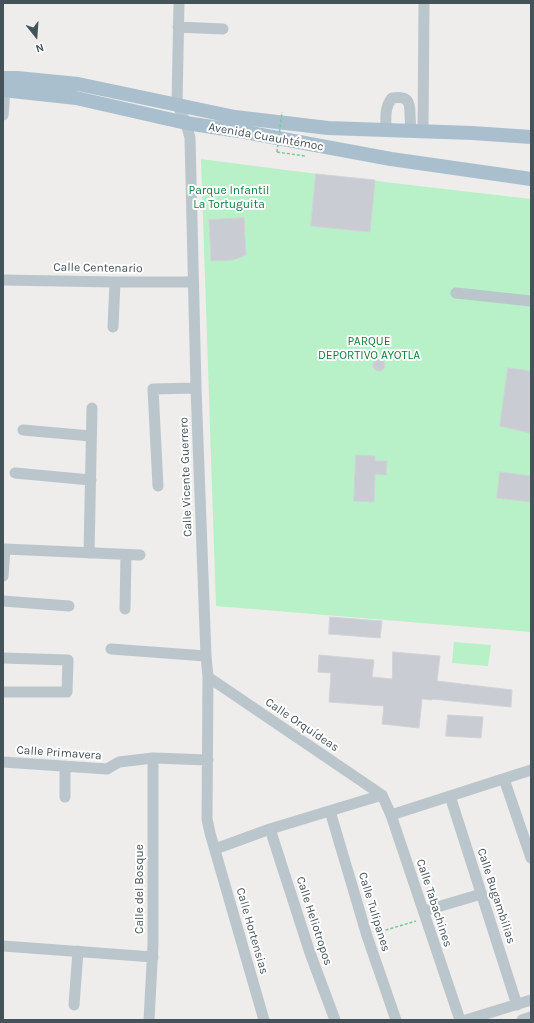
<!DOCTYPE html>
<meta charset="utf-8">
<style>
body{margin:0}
#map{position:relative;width:534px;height:1023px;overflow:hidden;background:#efecec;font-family:Karla,sans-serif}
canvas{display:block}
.frame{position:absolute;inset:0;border:4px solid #44525a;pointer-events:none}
.north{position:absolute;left:16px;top:16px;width:40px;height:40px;-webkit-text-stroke:3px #fff;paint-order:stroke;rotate:163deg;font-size:11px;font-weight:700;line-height:16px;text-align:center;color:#44525a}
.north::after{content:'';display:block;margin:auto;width:14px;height:18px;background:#44525a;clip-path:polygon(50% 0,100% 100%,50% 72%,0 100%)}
</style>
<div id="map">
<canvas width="534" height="1023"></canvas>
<div class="frame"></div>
<div class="north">N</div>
</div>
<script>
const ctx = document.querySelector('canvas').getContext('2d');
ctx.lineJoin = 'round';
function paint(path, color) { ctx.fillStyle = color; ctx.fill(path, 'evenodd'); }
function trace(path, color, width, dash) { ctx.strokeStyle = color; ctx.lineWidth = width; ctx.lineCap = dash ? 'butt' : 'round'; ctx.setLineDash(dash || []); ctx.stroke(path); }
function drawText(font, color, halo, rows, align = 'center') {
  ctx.font = font + ' Karla,sans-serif'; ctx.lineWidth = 4; ctx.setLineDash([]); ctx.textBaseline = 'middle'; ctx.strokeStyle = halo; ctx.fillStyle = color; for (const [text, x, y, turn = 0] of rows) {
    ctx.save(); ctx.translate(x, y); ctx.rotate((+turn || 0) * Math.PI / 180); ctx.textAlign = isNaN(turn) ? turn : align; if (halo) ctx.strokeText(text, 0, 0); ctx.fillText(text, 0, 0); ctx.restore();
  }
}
paint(new Path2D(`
 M 201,159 C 311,174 421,186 531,199 L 531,632 L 216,606 Z
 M 454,642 L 491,645 L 488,666 L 452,663 Z`), '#b8f0c7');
const building = new Path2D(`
 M 316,174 L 375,180 L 370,232 L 311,226 Z
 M 244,218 L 246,255 L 233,260 L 211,261 L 209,220 Z
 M373 365a6 6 0 1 1 12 0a6 6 0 1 1-12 0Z
 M 508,368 L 531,371 L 531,424 L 530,433 L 500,426 Z
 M 356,455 L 375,456 L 375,461 L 387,461 L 386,475 L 375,474 L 374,502 L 354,501 Z
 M 500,472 L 531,476 L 531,502 L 497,498 Z
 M 330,617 L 382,621 L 380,638 L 329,634 Z
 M 393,652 L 440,656 L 437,681 L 512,690 L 511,707 L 432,699 L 432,700 L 422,699 L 419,728 L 382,724 L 384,706 L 329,702 L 331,673 L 318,672 L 319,655 L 374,660 L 372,677 L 392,679 Z
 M 448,715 L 483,717 L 481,738 L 446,736 Z`);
paint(building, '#c9ccd2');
trace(building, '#d0d3d8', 1);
trace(new Path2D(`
 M 277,152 L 305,156 L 305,155
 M 376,933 L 416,921`), '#6fce95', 1.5, [3, 2]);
trace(new Path2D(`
 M 179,3 L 177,104 L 186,123 L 190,138 L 196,388 L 206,656 L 208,677 L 207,819 L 210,833 L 264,1020
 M 178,27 L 223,29
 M 3,115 L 5,90
 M 386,130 C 386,118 384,108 392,98 C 407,96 410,100 410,114 C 410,120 411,125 411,131
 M 423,132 L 424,3
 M 3,280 L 115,282 L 193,282
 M 456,293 L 531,301
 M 113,327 L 115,282
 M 23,430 L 91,436
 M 15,473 L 91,480
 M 158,486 L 153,389 L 196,388
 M 89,553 L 92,408
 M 3,576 L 5,549 L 140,555
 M 3,601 L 69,606
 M 125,609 L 126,555
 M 111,649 L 206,656
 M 3,658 L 68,660 L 67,692 L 3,692
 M 208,677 L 382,795
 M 3,762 L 107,769 L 119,762 L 153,758 L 208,760
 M 504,779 L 531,858
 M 382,795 L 391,815 L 460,1020
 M 450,796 L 517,1005
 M 65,797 L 65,766
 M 330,811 L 367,936 L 396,1020
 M 391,815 L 531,770
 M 270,829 L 310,953 L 335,1020
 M 215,849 L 270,829 L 382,795
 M 424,911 L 481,894
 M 3,946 L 153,957
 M 74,1005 L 78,951
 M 149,1020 L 153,945 L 153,758
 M 466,1020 L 531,1000
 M 522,1020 L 531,1017`), '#bac6cc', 11);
trace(new Path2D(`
 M 3,78 L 17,78 L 78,84 L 235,117 L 328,128 L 472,133 L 531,137
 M 3,90 L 76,98 L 186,123 L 245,132 L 391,159 L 531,179`), '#aabfcd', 14);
trace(new Path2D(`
 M 277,152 L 282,112`), '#6fce95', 1.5, [3, 2]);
drawText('12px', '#44525a', '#fff', [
 ["Avenida Cuauhtémoc",266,137,10],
 ["Calle Centenario",98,268,1],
 ["Calle Vicente Guerrero",186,477,-92],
 ["Calle Orquídeas",302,725,34],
 ["Calle Primavera",59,753,4],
 ["Calle del Bosque",140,889,-90],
 ["Calle Bugambilias",496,896,72],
 ["Calle Tabachines",434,903,72],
 ["Calle Tulipanes",374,912,73],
 ["Calle Heliotropos",314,921,72],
 ["Calle Hortensias",252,931,74]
]);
drawText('12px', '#137d3d', '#fff', [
 ["Parque Infantil",229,191],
 ["La Tortuguita",229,205],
 ["PARQUE",369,342],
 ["DEPORTIVO AYOTLA",369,356]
]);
</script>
